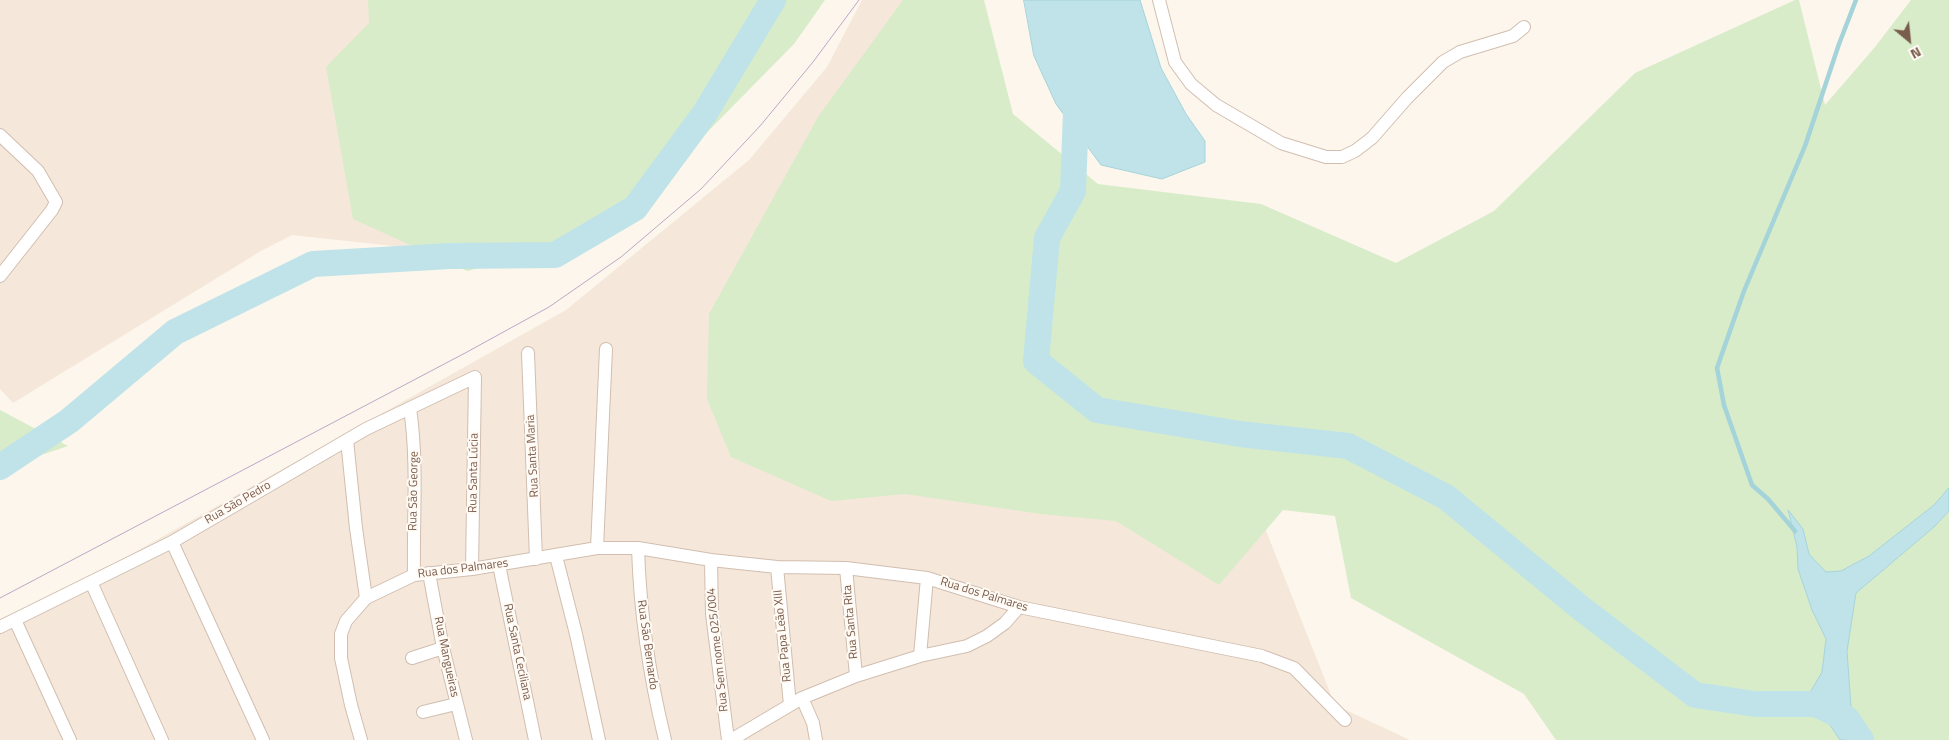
<!DOCTYPE html>
<meta charset="utf-8">
<style>
body{margin:0}
#map{position:relative;width:1949px;height:740px;overflow:hidden;background:#fdf6ec;font-family:"Titillium Web",sans-serif}
canvas{display:block}
.north{position:absolute;left:1884px;top:15px;width:50px;height:50px;-webkit-text-stroke:4px #fffaf3;paint-order:stroke;rotate:152deg;font-size:14px;font-weight:700;line-height:20px;text-align:center;color:#7a5c4d}
.north::after{content:'';display:block;margin:auto;width:18px;height:22px;background:#7a5c4d;clip-path:polygon(50% 0,100% 100%,50% 72%,0 100%)}
</style>
<div id="map">
<canvas width="1949" height="740"></canvas>
<div class="north">N</div>
</div>
<script>
const ctx = document.querySelector('canvas').getContext('2d');
ctx.lineJoin = 'round';
function paint(path, color) { ctx.fillStyle = color; ctx.fill(path, 'evenodd'); }
function trace(path, color, width, dash) { ctx.strokeStyle = color; ctx.lineWidth = width; ctx.lineCap = dash ? 'butt' : 'round'; ctx.setLineDash(dash || []); ctx.stroke(path); }
function drawText(font, color, halo, rows, align = 'center') {
  ctx.font = font + ' "Titillium Web",sans-serif'; ctx.lineWidth = 4; ctx.setLineDash([]); ctx.textBaseline = 'middle'; ctx.strokeStyle = halo; ctx.fillStyle = color; for (const [text, x, y, turn = 0] of rows) {
    ctx.save(); ctx.translate(x, y); ctx.rotate((+turn || 0) * Math.PI / 180); ctx.textAlign = isNaN(turn) ? turn : align; if (halo) ctx.strokeText(text, 0, 0); ctx.fillText(text, 0, 0); ctx.restore();
  }
}
paint(new Path2D(`
 M 0,0 L 789,0 L 484,256 L 292,235 L 261,251 L 13,403 L 0,389 Z
 M 862,0 L 961,0 L 949,377 L 1082,518 L 1122,515 L 1240,465 L 1335,705 L 1410,740 L 0,740 L 0,628 L 566,310 L 749,160 L 827,67 Z`), '#f5e8da');
paint(new Path2D(`
 M 368,0 L 825,0 L 794,44 L 604,237 L 467,271 L 353,219 L 326,67 L 369,23 Z
 M 903,0 L 984,0 L 1013,114 L 1098,184 L 1261,204 L 1396,263 L 1494,211 L 1635,73 L 1795,0 L 1799,0 L 1825,105 L 1875,47 L 1911,0 L 1949,0 L 1949,488 L 1934,505 L 1869,556 L 1841,571 L 1826,572 L 1809,554 L 1803,529 L 1788,512 L 1797,547 L 1798,569 L 1812,610 L 1826,639 L 1822,672 L 1805,701 L 1830,725 L 1840,740 L 1556,740 L 1524,694 L 1351,598 L 1335,516 L 1283,510 L 1219,585 L 1116,521 L 1041,514 L 905,494 L 831,501 L 731,457 L 707,399 L 709,314 L 818,117 Z
 M 0,410 L 68,446 L 0,469 Z
 M 1949,511 L 1949,740 L 1873,740 L 1851,707 L 1847,651 L 1856,593 L 1934,527 Z`), '#d8ecc9');
const water = new Path2D(`
 M 1024,0 L 1140,0 L 1161,68 L 1186,114 L 1205,141 L 1205,162 L 1162,179 L 1101,165 L 1056,104 L 1034,56 Z
 M 1949,488 L 1949,511 L 1934,527 L 1856,593 L 1847,651 L 1851,707 L 1873,740 L 1840,740 L 1830,725 L 1805,701 L 1822,672 L 1826,639 L 1812,610 L 1798,569 L 1797,547 L 1788,510 L 1803,529 L 1809,554 L 1826,572 L 1841,571 L 1869,556 L 1934,505 Z`);
paint(water, '#bfe3e8');
trace(water, '#a5d3da', 1);
trace(new Path2D(`
 M 1795,531 L 1768,499 L 1752,485 L 1724,405 L 1717,368 L 1744,291 L 1805,146 L 1839,44 L 1856,0`), '#a5d3da', 4.5);
trace(new Path2D(`
 M 1072,96 L 1076,112 L 1073,191 L 1047,238 L 1036,361 L 1097,410 L 1240,434 L 1348,446 L 1446,497 L 1582,609 L 1695,695 L 1755,704 L 1816,704 L 1847,719 L 1861,740
 M 0,467 L 69,421 L 175,332 L 313,264 L 450,256 L 555,255 L 635,208 L 705,113 L 773,0`), '#bfe3e8', 26);
const street = new Path2D(`
 M 1159,0 L 1175,62 L 1191,84 L 1216,105 L 1281,143 L 1326,157 L 1342,157 L 1355,151 L 1372,138 L 1407,98 L 1443,62 L 1460,52 L 1513,36 L 1524,27
 M 0,135 L 38,171 L 56,202 L 52,210 L 0,276
 M 528,353 L 536,559
 M 410,408 C 418,463 413,519 414,575
 M 347,440 L 356,528 L 366,598
 M 172,542 L 263,740
 M 597,548 L 606,349
 M 638,548 C 640,614 649,675 665,740
 M 556,556 L 576,634 L 599,740
 M 711,560 L 712,614 L 728,740
 M 499,565 L 535,740
 M 777,567 L 790,705
 M 846,568 L 856,676
 M 429,573 L 443,648 L 466,740
 M 91,582 L 162,740
 M 15,620 L 70,740
 M 0,627 L 172,542 L 366,429 L 475,377 L 472,569
 M 920,656 L 927,578
 M 412,658 L 443,648
 M 802,698 L 813,723 L 816,740
 M 423,712 L 456,704
 M 361,740 L 351,705 L 341,658 L 341,634 L 346,621 L 366,598 L 414,575 L 472,569 L 597,548 L 638,548 L 711,560 L 777,567 L 846,568 L 927,578 L 1019,607 L 1262,656 L 1294,668 L 1345,720
 M 731,740 L 802,698 L 856,676 L 920,656 L 967,646 L 987,636 L 1005,623 L 1019,607`);
trace(street, '#d1beb0', 14);
trace(street, '#fff', 12);
trace(new Path2D(`
 M 0,598 L 467,352 L 549,307 L 621,257 L 701,189 L 760,126 L 813,62 L 859,0`), '#b9a8c9', 1);
drawText('12px', '#7a5c4d', '#fffaf3', [
 ["Rua Santa Maria",533,456,-93],
 ["Rua Santa Lúcia",474,473,-89],
 ["Rua São George",414,491,-89],
 ["Rua São Pedro",238,503,-30],
 ["Rua dos Palmares",463,569,-7],
 ["Rua dos Palmares",984,595,17],
 ["Rua Santa Rita",851,622,-95],
 ["Rua Papa Leão XIII",783,636,-96],
 ["Rua São Bernardo",647,645,82],
 ["Rua Sem nome 025/004",718,650,-96],
 ["Rua Santa Ceciliana",517,652,78],
 ["Rua Mangueiras",446,657,78]
]);
</script>
